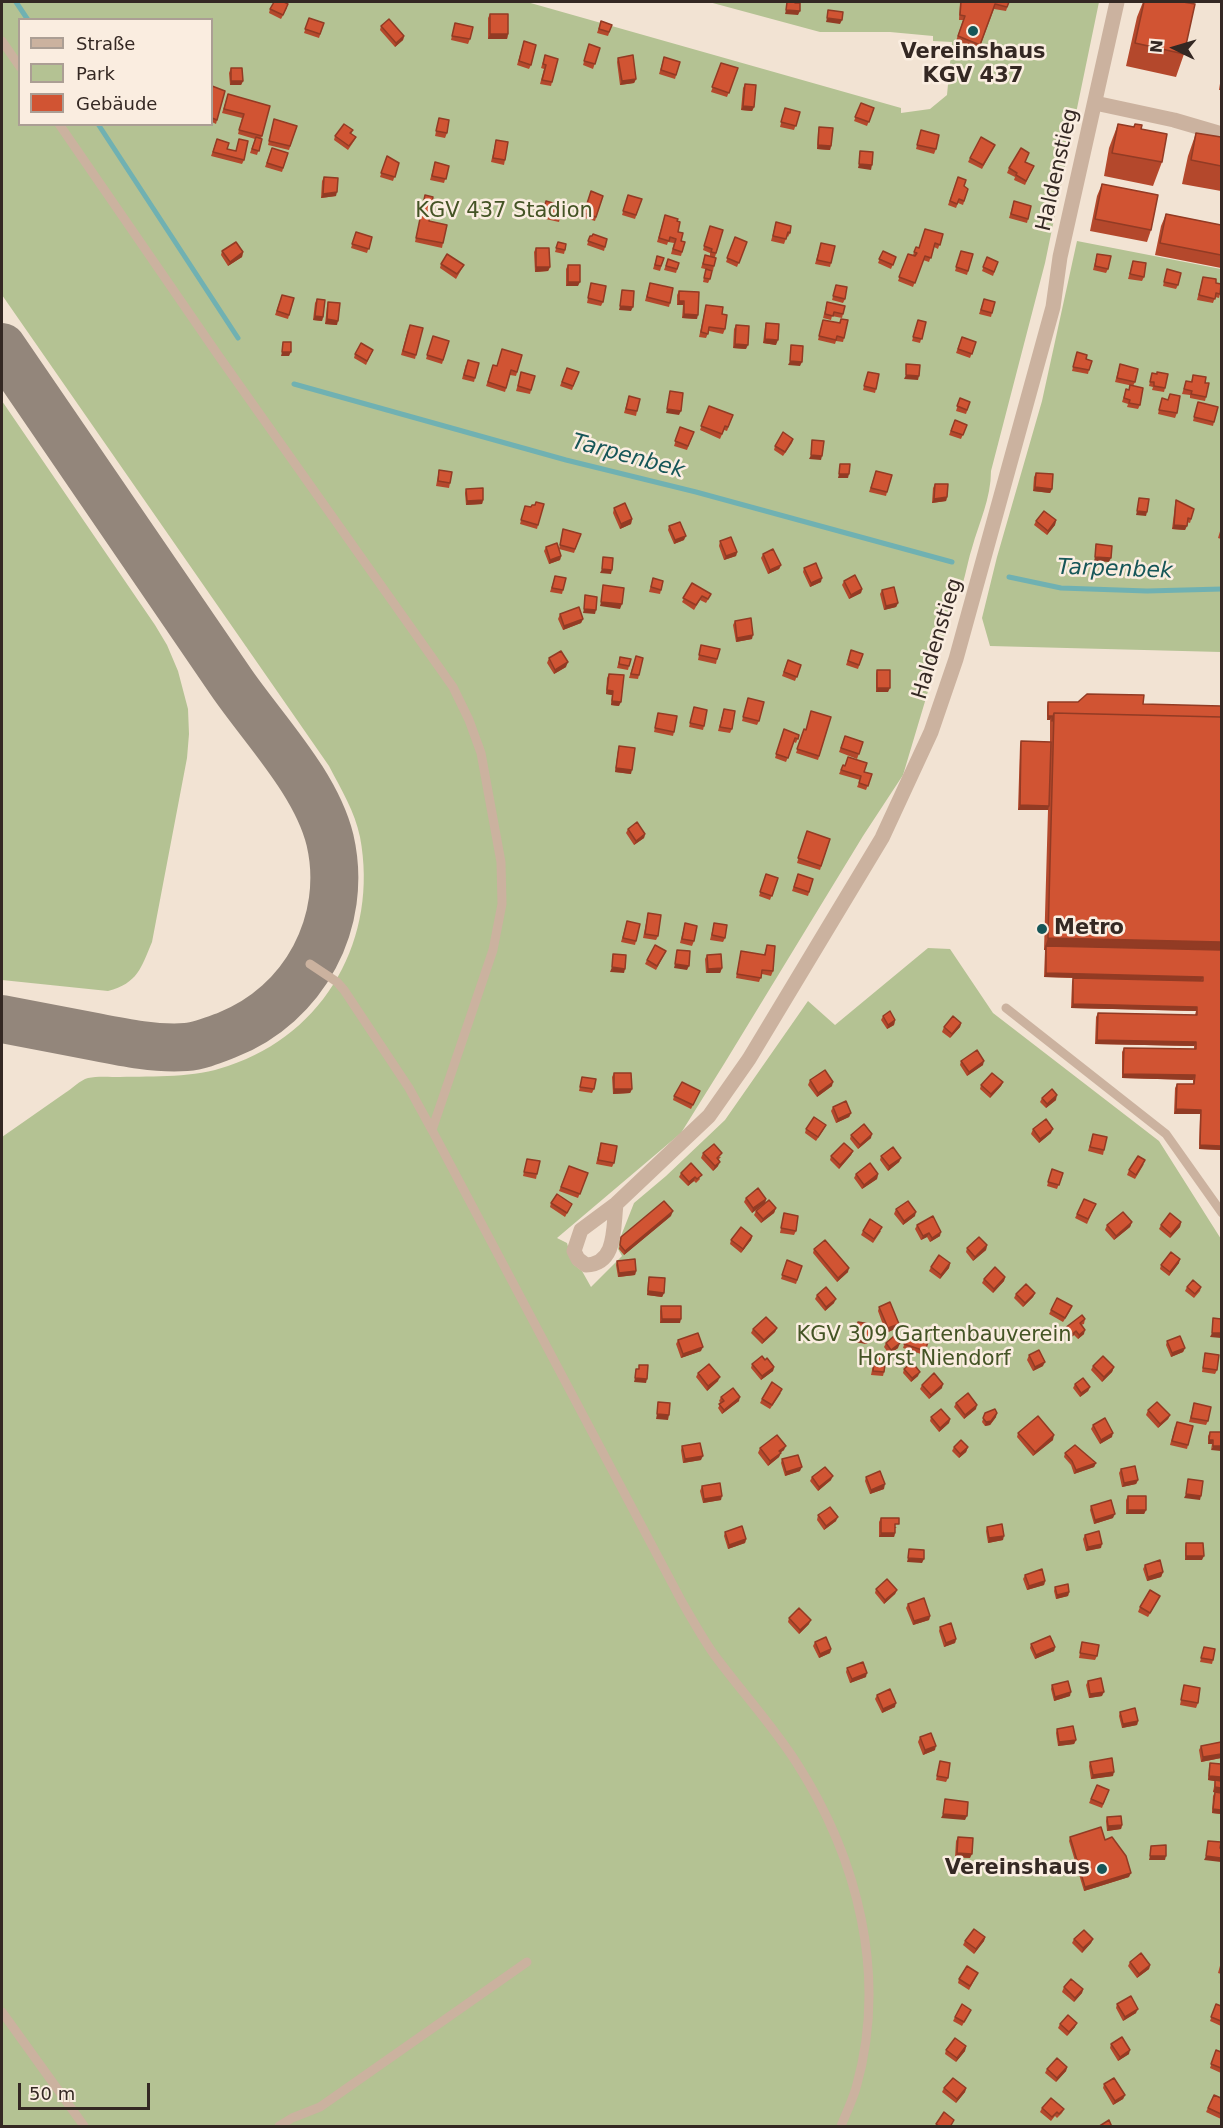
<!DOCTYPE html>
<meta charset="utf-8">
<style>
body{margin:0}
#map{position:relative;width:1223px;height:2128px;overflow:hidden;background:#f2e3d3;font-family:"DejaVu Sans",sans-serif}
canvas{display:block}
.frame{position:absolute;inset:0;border:3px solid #342823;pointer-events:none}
.legend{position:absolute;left:18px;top:18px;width:195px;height:108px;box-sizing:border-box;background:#faede0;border:2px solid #ab9e94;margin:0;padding:8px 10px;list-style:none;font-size:18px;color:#342823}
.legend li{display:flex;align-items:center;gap:12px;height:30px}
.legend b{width:30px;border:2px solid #ab9e94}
.north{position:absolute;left:1145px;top:18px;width:60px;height:60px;-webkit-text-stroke:4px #faede0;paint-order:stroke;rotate:275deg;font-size:16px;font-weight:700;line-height:24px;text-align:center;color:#342823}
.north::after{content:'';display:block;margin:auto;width:21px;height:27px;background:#342823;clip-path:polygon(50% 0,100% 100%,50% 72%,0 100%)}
.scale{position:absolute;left:18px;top:2083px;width:132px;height:27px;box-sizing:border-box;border:3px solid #342823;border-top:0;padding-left:8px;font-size:18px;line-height:21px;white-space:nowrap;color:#342823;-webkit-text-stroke:4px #faede0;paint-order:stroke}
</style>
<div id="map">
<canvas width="1223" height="2128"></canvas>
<div class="frame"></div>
<ul class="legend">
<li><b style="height:8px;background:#cbb29f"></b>Straße</li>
<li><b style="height:16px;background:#b4c293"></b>Park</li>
<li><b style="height:16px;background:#d15433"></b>Gebäude</li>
</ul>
<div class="north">N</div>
<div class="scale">50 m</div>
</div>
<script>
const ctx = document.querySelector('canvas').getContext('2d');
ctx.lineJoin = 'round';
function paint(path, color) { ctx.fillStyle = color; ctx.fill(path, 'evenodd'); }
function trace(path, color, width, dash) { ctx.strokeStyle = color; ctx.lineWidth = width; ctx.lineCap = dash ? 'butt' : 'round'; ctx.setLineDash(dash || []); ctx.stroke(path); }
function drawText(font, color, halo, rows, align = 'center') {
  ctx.font = font + ' "DejaVu Sans",sans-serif'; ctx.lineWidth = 5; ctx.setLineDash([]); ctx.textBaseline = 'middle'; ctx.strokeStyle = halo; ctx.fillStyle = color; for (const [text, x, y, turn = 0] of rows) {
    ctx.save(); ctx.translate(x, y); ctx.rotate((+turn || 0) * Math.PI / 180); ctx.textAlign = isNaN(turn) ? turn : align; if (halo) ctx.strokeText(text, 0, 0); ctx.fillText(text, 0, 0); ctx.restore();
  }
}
paint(new Path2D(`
 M 2,2 L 527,2 L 901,108 L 901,113 L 930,109 L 947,95 L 952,42 L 933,41 L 933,36 L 890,32 L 820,32 L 709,2 L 1099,2 L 1045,263 L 991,471 C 991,498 979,523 972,548 C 966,566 965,585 955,601 L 903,775 L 863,836 L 724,1064 L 681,1133 L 557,1238 L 567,1243 L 573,1264 L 582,1271 L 591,1287 L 622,1256 L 618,1249 L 619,1241 L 634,1203 L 666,1176 L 725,1120 L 808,1001 L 835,1025 L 928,948 L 950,949 L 993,1013 L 1159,1141 L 1221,1239 L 1221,2126 L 2,2126 L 2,1137 C 23,1122 44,1108 65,1093 C 72,1089 80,1080 88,1078 C 97,1076 110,1077 120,1077 C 155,1076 194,1078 228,1066 C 326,1034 379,937 360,837 C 355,812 341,789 329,766 L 2,295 ZM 20,20 L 212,20 L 212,124 L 20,124 Z
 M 1077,241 L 1221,269 L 1221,652 L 990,646 L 982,618 L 997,557 L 1042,401 Z
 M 2,401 L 155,625 L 167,645 L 178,671 L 188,709 L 189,734 L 187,758 L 152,942 C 141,968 138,983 108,991 L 2,980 Z`), '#b4c293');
trace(new Path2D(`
 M 16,2 L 28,20
 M 98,124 L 238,338
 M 294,384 L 566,460 L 696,492 L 952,562
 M 1009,577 L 1061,588 L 1147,591 L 1222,589`), '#70b1b2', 5);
trace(new Path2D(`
 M 2,347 C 78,459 154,571 231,682 C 264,730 316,783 330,840 C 349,922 304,1005 227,1035 C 214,1040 200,1046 186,1047 C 156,1049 126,1043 96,1037 C 65,1031 33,1025 2,1019`), '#93867b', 48);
trace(new Path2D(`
 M 2,41 L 20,67
 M 59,124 L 218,355 L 453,687 L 469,720 L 481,753 L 501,862 L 502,904 L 493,950 L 432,1130 L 682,1602 C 692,1619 702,1637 713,1653 C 740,1690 771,1723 796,1762 C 858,1858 888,1976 856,2088 C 852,2101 846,2114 841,2126
 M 310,964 L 337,982 L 344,990 L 409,1088 L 432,1130
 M 1006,1008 L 1166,1134 L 1222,1213
 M 2,2012 L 84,2126
 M 279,2126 L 292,2118 L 320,2107 L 527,1962`), '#cbb29f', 9);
trace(new Path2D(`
 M 1095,103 L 1174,120 L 1222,134
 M 616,1204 C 613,1228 617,1264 586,1265 L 578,1259 L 574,1251 L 581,1230 L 616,1204 L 709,1116 L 749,1059 L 882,838 L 931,732 L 956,659 L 1053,307 L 1060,257 L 1117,2`), '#cbb29f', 15);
paint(new Path2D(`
 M 960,2 L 1009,2 L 1006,11 L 994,9 L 979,49 L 956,41 L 963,20 L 959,20 Z
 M 1143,2 L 1183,2 L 1184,54 L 1176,77 L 1126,66 L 1137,17 Z
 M 287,8 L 281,19 L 269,13 L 270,9 Z
 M 490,14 L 508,34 L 507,39 L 488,39 L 488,18 Z
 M 309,18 L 324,23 L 319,38 L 304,33 Z
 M 601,21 L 612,25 L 608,36 L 597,33 Z
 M 455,23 L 470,39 L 468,44 L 451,40 Z
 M 381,26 L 404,36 L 403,40 L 395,47 L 380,30 Z
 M 524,41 L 531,65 L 529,69 L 517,65 Z
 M 589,44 L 600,48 L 593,69 L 583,65 Z
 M 545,55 L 552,82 L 551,86 L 540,84 L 544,69 L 541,68 Z
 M 664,57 L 680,62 L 675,79 L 659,74 Z
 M 618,58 L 636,79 L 634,83 L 620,85 L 617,62 Z
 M 721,63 L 738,68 L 727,97 L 711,92 Z
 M 231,68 L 243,81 L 241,85 L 230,85 L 229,73 Z
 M 1221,77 L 1221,90 L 1219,90 Z
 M 745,84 L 754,107 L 752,111 L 741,110 L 743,88 Z
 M 212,86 L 225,91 L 216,124 L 212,122 Z
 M 228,94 L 270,106 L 261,139 L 262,139 L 257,155 L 250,153 L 255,139 L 238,134 L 242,118 L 222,113 Z
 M 861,103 L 874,108 L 867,126 L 854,121 Z
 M 785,108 L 800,112 L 794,130 L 780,127 Z
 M 439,118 L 447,133 L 445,138 L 435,136 Z
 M 274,119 L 297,126 L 289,150 L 268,145 Z
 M 1118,124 L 1133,127 L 1135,124 L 1141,129 L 1162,162 L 1153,186 L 1104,176 L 1109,148 Z
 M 819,127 L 831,146 L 830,150 L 817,149 L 818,131 Z
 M 353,130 L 351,134 L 356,137 L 354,141 L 348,150 L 334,140 L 335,136 Z
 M 921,130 L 936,149 L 934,154 L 916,149 Z
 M 1196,133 L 1221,137 L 1221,191 L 1182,184 L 1188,156 Z
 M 217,139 L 227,149 L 236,151 L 239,139 L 244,160 L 242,164 L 211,156 Z
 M 496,140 L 505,160 L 504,165 L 491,162 Z
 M 272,148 L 288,153 L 282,172 L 265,167 Z
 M 993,149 L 982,169 L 968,162 L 970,158 Z
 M 387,156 L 399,163 L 393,181 L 380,177 Z
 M 435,162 L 449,166 L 444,183 L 430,180 Z
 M 1025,162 L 1034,166 L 1025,185 L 1014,180 L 1015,177 L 1007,173 L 1009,168 Z
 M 324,177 L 336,196 L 321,198 L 322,181 Z
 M 958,177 L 964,186 L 968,189 L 963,205 L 958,203 L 956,208 L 948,205 Z
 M 1102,184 L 1151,230 L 1147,242 L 1090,231 L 1097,196 Z
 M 591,191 L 603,196 L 595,221 L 582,217 Z
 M 425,195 L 429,221 L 443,243 L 442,248 L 415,242 Z
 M 628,195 L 642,199 L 635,219 L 622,215 Z
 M 1014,201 L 1028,219 L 1027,223 L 1009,218 Z
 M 544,206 L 560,218 L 559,222 L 541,218 Z
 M 1166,214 L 1221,225 L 1221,268 L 1155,255 L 1161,226 Z
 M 665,215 L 677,221 L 678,232 L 681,241 L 685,242 L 681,256 L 671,254 L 674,243 L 668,242 L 667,245 L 657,242 Z
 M 776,222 L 790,233 L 788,237 L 787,236 L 784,244 L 771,241 Z
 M 710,226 L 723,230 L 715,257 L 714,266 L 713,271 L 701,268 L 705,255 L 710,256 L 710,253 L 703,250 Z
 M 356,232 L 372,237 L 367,253 L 351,248 Z
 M 943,234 L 938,249 L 934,247 L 929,262 L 923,260 L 913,287 L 898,281 L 908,254 L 913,255 L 916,247 L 919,248 Z
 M 590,236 L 605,247 L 604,251 L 587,245 Z
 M 735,237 L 747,242 L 737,267 L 726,262 Z
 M 558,242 L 565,250 L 564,254 L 555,252 Z
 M 821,243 L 831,263 L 830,267 L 815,264 Z
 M 536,248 L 550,267 L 548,271 L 535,272 L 534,252 Z
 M 222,251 L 243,252 L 242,257 L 228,266 L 221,255 Z
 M 883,251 L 896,257 L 891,269 L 878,263 Z
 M 961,251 L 973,254 L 967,275 L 955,271 Z
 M 1097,254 L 1108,269 L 1106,273 L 1093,270 Z
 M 657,256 L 664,258 L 660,271 L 653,269 Z
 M 987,257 L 998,262 L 993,276 L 982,271 Z
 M 668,259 L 679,263 L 676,273 L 664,270 Z
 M 1133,261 L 1144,277 L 1142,281 L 1128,279 Z
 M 441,264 L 464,265 L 456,279 L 440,268 Z
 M 568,265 L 578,286 L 566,286 L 566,269 Z
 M 706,269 L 710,279 L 708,283 L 703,282 Z
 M 1166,273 L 1178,285 L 1176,289 L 1163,286 Z
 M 1203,277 L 1216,283 L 1220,294 L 1219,298 L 1215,297 L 1213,303 L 1197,300 Z
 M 591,283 L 603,302 L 601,306 L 587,303 Z
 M 650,283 L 670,303 L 669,307 L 645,301 Z
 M 836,285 L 845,299 L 843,303 L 832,300 Z
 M 679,291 L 697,319 L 682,318 L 683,305 L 677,305 L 677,295 Z
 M 282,295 L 294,298 L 288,319 L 275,315 Z
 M 317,299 L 323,317 L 322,321 L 313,320 L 315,303 Z
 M 984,299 L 995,302 L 991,317 L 979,314 Z
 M 328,302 L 337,325 L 325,324 L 327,306 Z
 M 827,302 L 843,314 L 842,318 L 832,316 L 831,320 L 823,318 Z
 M 706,305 L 722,314 L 725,329 L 723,334 L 709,331 L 706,338 L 699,337 Z
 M 841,319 L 844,338 L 843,342 L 836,341 L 835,344 L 818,340 L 823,320 L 839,323 Z
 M 918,320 L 926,322 L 920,343 L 912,341 Z
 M 766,323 L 776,345 L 763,343 L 765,327 Z
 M 736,325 L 746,349 L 733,348 L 734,329 Z
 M 408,329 L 416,355 L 415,359 L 401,355 Z
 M 433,336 L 449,341 L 442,364 L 426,359 Z
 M 962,337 L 976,342 L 970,358 L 956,353 Z
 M 373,350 L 366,365 L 354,358 L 355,354 Z
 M 1077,352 L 1086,359 L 1089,370 L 1088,374 L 1072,371 Z
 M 522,355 L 516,376 L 510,375 L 505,392 L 486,386 L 493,365 L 496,366 Z
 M 466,364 L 475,378 L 474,382 L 462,379 Z
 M 1120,364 L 1135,382 L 1133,386 L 1115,382 Z
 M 567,368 L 579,372 L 572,390 L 560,386 Z
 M 868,372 L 876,389 L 875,393 L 863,390 Z
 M 1152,373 L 1165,388 L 1164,392 L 1152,390 L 1153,387 L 1149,386 Z
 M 1193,375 L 1206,397 L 1205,401 L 1190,398 L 1190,395 L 1182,394 L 1186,381 L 1191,382 Z
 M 520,377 L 531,390 L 530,394 L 516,391 Z
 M 1130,385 L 1140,405 L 1138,409 L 1127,407 L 1128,404 L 1122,402 L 1126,389 L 1129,390 Z
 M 629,396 L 637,411 L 636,416 L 624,413 Z
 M 960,398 L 970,402 L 966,414 L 956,411 Z
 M 1162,398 L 1168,400 L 1177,413 L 1175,418 L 1158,414 Z
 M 1198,402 L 1214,422 L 1213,426 L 1193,421 Z
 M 709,406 L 733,415 L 727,431 L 724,430 L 720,439 L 700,430 Z
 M 955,420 L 967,425 L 961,439 L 949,435 Z
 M 680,427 L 694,432 L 687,450 L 674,446 Z
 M 793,439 L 792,443 L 783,456 L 774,450 L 775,446 Z
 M 439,470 L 450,483 L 449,488 L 436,486 Z
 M 876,471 L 887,492 L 886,496 L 869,492 Z
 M 1036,473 L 1052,489 L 1050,493 L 1033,491 L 1034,477 Z
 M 935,484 L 947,497 L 946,501 L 932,503 L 933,488 Z
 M 466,489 L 483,500 L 482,504 L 466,505 L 465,493 Z
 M 1176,500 L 1194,509 L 1190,523 L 1187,522 L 1185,530 L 1172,529 L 1175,505 Z
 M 535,505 L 538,525 L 537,529 L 520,524 L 525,506 L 531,507 Z
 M 614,508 L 632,519 L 631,524 L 620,529 L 613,513 Z
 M 1056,520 L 1055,525 L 1047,535 L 1034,525 L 1036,521 Z
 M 669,526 L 684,540 L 674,544 L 668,530 Z
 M 1221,528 L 1221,539 L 1218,538 Z
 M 563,529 L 581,534 L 574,553 L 559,549 L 561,556 L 560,560 L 549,564 L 544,551 L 546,547 L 559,549 Z
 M 720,541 L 737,552 L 736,556 L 724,560 L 719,546 Z
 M 763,554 L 781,565 L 779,569 L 768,574 L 761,558 Z
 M 804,568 L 821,582 L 810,587 L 803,572 Z
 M 555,576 L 563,590 L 562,594 L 550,592 Z
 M 653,578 L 661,590 L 660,594 L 649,592 Z
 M 844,581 L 862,589 L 861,593 L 849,599 L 842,585 Z
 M 692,583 L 709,598 L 706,603 L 700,600 L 694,610 L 682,602 Z
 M 882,590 L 898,603 L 896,607 L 884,610 L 880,594 Z
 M 560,614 L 583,619 L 581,623 L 563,630 L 558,619 Z
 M 735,621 L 752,639 L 736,642 L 733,625 Z
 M 701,645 L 717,659 L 716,664 L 698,660 Z
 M 851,650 L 863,654 L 858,669 L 846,665 Z
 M 636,656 L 639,675 L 638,679 L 629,678 Z
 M 620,657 L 629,666 L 628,670 L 617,668 Z
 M 549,658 L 566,667 L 554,674 L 547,663 Z
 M 788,660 L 801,665 L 795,681 L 782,676 Z
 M 877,670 L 888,692 L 876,692 L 876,674 Z
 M 609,674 L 619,706 L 611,705 L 612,695 L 606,694 L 607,678 Z
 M 748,698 L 759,721 L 757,725 L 742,721 Z
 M 1048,702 L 1221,706 L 1221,1150 L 1199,1149 L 1200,1114 L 1174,1114 L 1175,1088 L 1177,1084 L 1193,1084 L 1193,1080 L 1122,1078 L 1122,1052 L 1124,1048 L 1194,1049 L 1194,1046 L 1095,1044 L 1096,1017 L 1098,1013 L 1195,1015 L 1196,1011 L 1071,1008 L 1072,982 L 1073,978 L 1044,977 L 1045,950 L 1044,950 L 1048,810 L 1018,810 L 1020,745 L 1021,741 L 1050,742 L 1050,720 L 1047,720 L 1047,706 Z
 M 694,707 L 704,726 L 703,730 L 689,727 Z
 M 724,709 L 732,729 L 730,733 L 718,731 Z
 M 658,713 L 674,732 L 673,736 L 654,732 Z
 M 831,717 L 818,760 L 796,753 L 804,729 L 805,730 Z
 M 784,729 L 799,735 L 796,743 L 794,742 L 786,762 L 775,758 Z
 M 845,736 L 863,742 L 857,759 L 839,752 Z
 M 619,746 L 631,774 L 615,772 L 618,750 Z
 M 843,765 L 872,774 L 866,790 L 857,787 L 860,780 L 839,774 Z
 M 628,829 L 645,834 L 644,838 L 634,845 L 626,833 Z
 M 807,831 L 830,839 L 820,870 L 797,863 Z
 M 766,874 L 778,878 L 770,900 L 759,896 Z
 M 798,874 L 813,879 L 808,896 L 792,891 Z
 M 648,913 L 658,936 L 656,940 L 643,938 Z
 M 627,921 L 636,941 L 635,945 L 621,942 Z
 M 685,923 L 694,941 L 692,946 L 680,943 Z
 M 714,923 L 725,938 L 723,942 L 710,940 Z
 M 767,945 L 773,971 L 771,976 L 762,974 L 759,982 L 736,978 L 741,951 L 764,955 Z
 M 664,955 L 656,970 L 645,964 L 647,960 Z
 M 707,955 L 722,968 L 720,973 L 706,973 L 705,959 Z
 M 883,1016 L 895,1020 L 894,1025 L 887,1029 L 881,1020 Z
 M 961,1023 L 960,1027 L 950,1038 L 942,1032 L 944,1027 Z
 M 961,1061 L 983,1065 L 967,1076 L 960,1065 Z
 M 614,1073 L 632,1089 L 630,1093 L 613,1094 L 612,1077 Z
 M 582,1077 L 594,1089 L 592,1093 L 579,1091 Z
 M 810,1080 L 832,1086 L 817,1097 L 808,1085 Z
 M 1003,1082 L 1001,1086 L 990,1098 L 980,1089 L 981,1085 Z
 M 700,1091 L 691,1109 L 673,1100 L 674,1096 Z
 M 1042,1098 L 1056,1100 L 1046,1108 L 1040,1102 Z
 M 833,1107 L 851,1113 L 849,1117 L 836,1123 L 831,1111 Z
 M 806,1129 L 824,1129 L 816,1141 L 805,1133 Z
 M 1033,1129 L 1051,1133 L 1039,1143 L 1031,1134 Z
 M 1093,1134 L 1104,1150 L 1103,1155 L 1088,1151 Z
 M 851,1135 L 871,1138 L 858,1149 L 850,1139 Z
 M 601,1143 L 614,1163 L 612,1167 L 596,1164 Z
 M 853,1151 L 851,1155 L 839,1169 L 830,1160 L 831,1156 Z
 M 703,1153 L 721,1157 L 718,1160 L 718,1166 L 713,1171 L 701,1158 Z
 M 881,1156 L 901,1158 L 899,1162 L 888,1171 L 880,1160 Z
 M 527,1159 L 537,1174 L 536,1179 L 523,1176 Z
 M 691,1163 L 700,1179 L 696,1183 L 694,1181 L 688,1186 L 679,1177 L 681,1173 Z
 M 1144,1164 L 1135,1179 L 1127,1175 L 1129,1170 Z
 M 569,1166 L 588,1173 L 578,1198 L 559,1191 Z
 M 1052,1169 L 1063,1173 L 1057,1189 L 1047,1186 Z
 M 856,1174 L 878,1174 L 877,1179 L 862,1189 L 854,1178 Z
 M 746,1198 L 766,1199 L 765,1203 L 752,1213 L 744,1202 Z
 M 551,1203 L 572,1204 L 565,1217 L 550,1207 Z
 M 776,1208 L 774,1213 L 761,1223 L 754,1215 L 756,1211 Z
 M 1094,1208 L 1087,1224 L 1075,1218 L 1077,1214 Z
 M 896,1209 L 915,1216 L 903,1225 L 894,1214 Z
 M 784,1213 L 796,1231 L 794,1235 L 780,1233 Z
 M 671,1216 L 624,1255 L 619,1249 L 621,1237 Z
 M 1132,1222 L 1130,1227 L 1114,1240 L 1105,1230 L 1107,1225 Z
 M 1181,1222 L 1180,1227 L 1170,1238 L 1159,1229 L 1161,1225 Z
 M 917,1225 L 940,1236 L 930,1242 L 927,1237 L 921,1240 L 915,1229 Z
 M 863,1231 L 881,1231 L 873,1243 L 861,1235 Z
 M 752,1236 L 751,1240 L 741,1253 L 730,1244 L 731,1240 Z
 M 987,1245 L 986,1250 L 973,1261 L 966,1252 L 967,1248 Z
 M 814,1249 L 848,1272 L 837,1282 L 813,1253 Z
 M 787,1260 L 802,1266 L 796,1284 L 781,1279 Z
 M 617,1261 L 636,1271 L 635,1275 L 618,1277 L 616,1265 Z
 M 950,1263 L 949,1268 L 940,1279 L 929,1271 L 931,1267 Z
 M 1179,1263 L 1169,1276 L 1160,1269 L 1161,1265 Z
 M 649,1277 L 664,1293 L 662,1297 L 647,1295 L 648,1281 Z
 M 1005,1277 L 1004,1281 L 993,1293 L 982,1283 L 984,1279 Z
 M 1187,1287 L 1201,1287 L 1200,1291 L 1194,1298 L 1185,1291 Z
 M 1035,1293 L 1033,1297 L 1023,1307 L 1014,1298 L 1016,1294 Z
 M 817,1295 L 834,1303 L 825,1311 L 815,1299 Z
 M 661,1306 L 680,1323 L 660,1323 L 660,1311 Z
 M 879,1307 L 899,1324 L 897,1328 L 886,1333 L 878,1311 Z
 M 1051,1310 L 1070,1311 L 1063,1322 L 1049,1314 Z
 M 1085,1319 L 1084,1324 L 1081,1325 L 1084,1334 L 1078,1339 L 1074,1335 L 1069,1339 L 1064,1332 L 1065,1328 Z
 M 858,1322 L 869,1340 L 867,1344 L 855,1342 L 856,1327 Z
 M 777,1328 L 775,1332 L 762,1344 L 751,1333 L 753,1329 Z
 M 909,1330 L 920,1340 L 928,1342 L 924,1355 L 903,1348 Z
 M 678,1340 L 701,1351 L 681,1358 L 676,1344 Z
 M 1167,1341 L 1185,1348 L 1183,1352 L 1171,1357 L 1166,1345 Z
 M 886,1343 L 898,1348 L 889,1354 L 884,1347 Z
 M 1205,1353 L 1217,1370 L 1215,1374 L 1202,1372 Z
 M 875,1355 L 884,1372 L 883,1376 L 871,1375 Z
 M 1029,1355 L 1043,1366 L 1033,1371 L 1027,1360 Z
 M 752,1364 L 774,1367 L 773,1371 L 761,1380 L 751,1368 Z
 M 1093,1366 L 1114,1367 L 1112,1372 L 1102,1382 L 1091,1370 Z
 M 904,1369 L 918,1376 L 911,1382 L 903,1373 Z
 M 698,1373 L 718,1381 L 707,1391 L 696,1377 Z
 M 1075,1384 L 1090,1387 L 1088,1391 L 1080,1397 L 1073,1388 Z
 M 922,1385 L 942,1388 L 929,1399 L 920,1389 Z
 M 781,1393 L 770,1409 L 760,1403 L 762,1399 Z
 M 721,1397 L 739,1401 L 722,1414 L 718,1408 L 721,1403 L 719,1401 Z
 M 956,1403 L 976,1409 L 964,1419 L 954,1407 Z
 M 1194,1403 L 1208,1421 L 1206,1425 L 1189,1422 Z
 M 1148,1410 L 1170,1415 L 1168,1419 L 1158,1428 L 1146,1415 Z
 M 985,1413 L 996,1417 L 990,1425 L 985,1426 L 982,1422 Z
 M 931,1417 L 950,1419 L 949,1423 L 939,1432 L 930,1421 Z
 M 1093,1425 L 1112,1437 L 1100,1444 L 1091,1429 Z
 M 1175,1426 L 1188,1445 L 1187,1449 L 1170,1445 Z
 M 1210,1432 L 1221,1432 L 1211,1450 L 1212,1444 L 1208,1444 L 1208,1436 Z
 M 1018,1433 L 1053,1440 L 1033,1456 L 1017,1437 Z
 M 682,1446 L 701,1460 L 683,1463 L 681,1450 Z
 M 954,1447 L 968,1447 L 966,1452 L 959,1458 L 952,1451 Z
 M 760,1448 L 784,1450 L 780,1453 L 779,1457 L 768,1466 L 758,1453 Z
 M 1065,1453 L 1096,1463 L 1094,1467 L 1074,1474 L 1071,1465 L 1064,1457 Z
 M 782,1459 L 800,1471 L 785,1476 L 781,1463 Z
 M 1121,1469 L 1138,1480 L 1136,1484 L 1122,1487 L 1119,1473 Z
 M 812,1477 L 831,1480 L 818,1491 L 810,1481 Z
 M 866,1477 L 884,1489 L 870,1494 L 865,1481 Z
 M 702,1486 L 721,1500 L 703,1503 L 700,1491 Z
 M 1128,1496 L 1146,1510 L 1144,1514 L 1126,1514 L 1126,1500 Z
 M 1091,1506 L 1113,1518 L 1094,1524 L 1090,1510 Z
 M 818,1515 L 836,1521 L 824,1530 L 817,1520 Z
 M 881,1518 L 897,1528 L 895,1528 L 895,1533 L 894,1537 L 879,1537 L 879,1522 Z
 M 987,1527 L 1003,1540 L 988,1543 L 986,1531 Z
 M 725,1532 L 746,1539 L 745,1543 L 728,1549 L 724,1536 Z
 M 1085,1535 L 1101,1548 L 1086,1551 L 1083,1539 Z
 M 1186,1543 L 1202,1560 L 1185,1560 L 1185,1547 Z
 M 1145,1565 L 1163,1572 L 1161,1577 L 1147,1581 L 1143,1569 Z
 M 1025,1575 L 1045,1581 L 1044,1585 L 1027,1590 L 1023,1579 Z
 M 1055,1587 L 1069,1592 L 1068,1596 L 1056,1599 L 1054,1591 Z
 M 876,1589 L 897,1590 L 895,1594 L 884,1604 L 875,1593 Z
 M 1160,1596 L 1148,1617 L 1138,1612 L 1140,1607 Z
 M 908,1604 L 930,1616 L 929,1620 L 913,1625 L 906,1608 Z
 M 789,1618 L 809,1624 L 799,1634 L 788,1622 Z
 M 940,1627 L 956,1639 L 955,1643 L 944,1647 L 939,1631 Z
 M 815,1642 L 831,1649 L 830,1653 L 819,1658 L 813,1646 Z
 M 1082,1642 L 1097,1656 L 1095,1660 L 1079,1658 Z
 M 1031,1644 L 1055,1647 L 1054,1651 L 1035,1659 L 1030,1648 Z
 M 1204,1647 L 1213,1660 L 1212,1664 L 1200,1662 Z
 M 847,1668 L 866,1677 L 850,1683 L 846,1672 Z
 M 1088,1681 L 1102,1696 L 1089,1698 L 1086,1685 Z
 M 1052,1685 L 1070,1696 L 1054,1701 L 1051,1689 Z
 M 1184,1685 L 1198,1703 L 1196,1708 L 1180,1705 Z
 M 877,1695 L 895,1707 L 882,1713 L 875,1699 Z
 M 1120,1712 L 1138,1721 L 1137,1725 L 1122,1728 L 1119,1716 Z
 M 1057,1729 L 1076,1740 L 1074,1744 L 1058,1746 L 1056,1733 Z
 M 920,1737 L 935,1750 L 923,1755 L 918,1742 Z
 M 1221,1742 L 1221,1758 L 1201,1762 L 1199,1750 L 1201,1746 Z
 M 940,1761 L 948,1778 L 946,1782 L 936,1780 Z
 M 1090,1762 L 1113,1776 L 1091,1779 L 1089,1766 Z
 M 1210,1763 L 1221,1764 L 1221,1793 L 1213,1792 L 1215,1781 L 1208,1780 L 1209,1767 Z
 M 1097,1785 L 1109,1790 L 1102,1808 L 1089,1803 Z
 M 1215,1792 L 1221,1814 L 1212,1813 L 1213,1796 Z
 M 1107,1817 L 1122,1825 L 1121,1829 L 1107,1831 L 1106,1821 Z
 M 958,1837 L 970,1858 L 955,1857 L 956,1841 Z
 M 1070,1837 L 1105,1840 L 1129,1877 L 1084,1891 L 1069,1841 Z
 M 985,1937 L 984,1941 L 974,1954 L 963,1945 L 965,1941 Z
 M 1074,1939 L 1093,1939 L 1091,1943 L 1082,1953 L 1072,1943 Z
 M 1130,1962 L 1150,1965 L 1149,1969 L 1137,1978 L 1128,1966 Z
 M 1221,1962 L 1221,1974 L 1218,1973 Z
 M 978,1973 L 969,1990 L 958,1983 L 959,1979 Z
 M 1064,1987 L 1083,1989 L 1082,1993 L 1074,2002 L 1062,1992 Z
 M 1117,2004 L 1136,2013 L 1123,2021 L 1116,2008 Z
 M 1216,2004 L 1221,2006 L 1221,2026 L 1210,2021 Z
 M 971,2010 L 962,2026 L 953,2021 L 955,2017 Z
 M 1060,2024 L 1075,2027 L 1067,2036 L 1058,2028 Z
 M 1111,2044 L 1129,2054 L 1118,2061 L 1110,2048 Z
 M 966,2046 L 965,2051 L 956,2062 L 945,2054 L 946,2050 Z
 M 1216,2050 L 1221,2052 L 1221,2073 L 1210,2068 Z
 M 1067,2067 L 1066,2071 L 1056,2082 L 1045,2073 L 1047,2069 Z
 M 1104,2084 L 1125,2095 L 1123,2099 L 1113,2105 L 1103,2088 Z
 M 944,2088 L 966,2088 L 965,2092 L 956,2103 L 942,2092 Z
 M 1214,2095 L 1221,2098 L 1221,2119 L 1206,2112 Z
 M 1042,2108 L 1064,2109 L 1062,2113 L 1057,2118 L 1055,2116 L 1051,2121 L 1040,2112 Z`), '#b4482c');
paint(new Path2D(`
 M 786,10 L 800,11 L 798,15 L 785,14 Z
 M 827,18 L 842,20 L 840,24 L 826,22 Z
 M 490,34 L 508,34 L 507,39 L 488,39 Z
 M 404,36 L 403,40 L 395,47 L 396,43 Z
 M 636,79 L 634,83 L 620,85 L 622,81 Z
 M 231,81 L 243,81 L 241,85 L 230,85 Z
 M 743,106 L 754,107 L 752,111 L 741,110 Z
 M 818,145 L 831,146 L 830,150 L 817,149 Z
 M 859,164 L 872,165 L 871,170 L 858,168 Z
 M 337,192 L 336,196 L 321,198 L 323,194 Z
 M 243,252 L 242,257 L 228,266 L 230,262 Z
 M 536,267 L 550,267 L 548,271 L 535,272 Z
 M 568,282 L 580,282 L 578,286 L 566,286 Z
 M 679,301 L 684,301 L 683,305 L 677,305 Z
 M 620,306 L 633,307 L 631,311 L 619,310 Z
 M 684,314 L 698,315 L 697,319 L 682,318 Z
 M 315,316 L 323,317 L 322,321 L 313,320 Z
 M 327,319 L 338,321 L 337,325 L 325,324 Z
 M 765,339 L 778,340 L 776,345 L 763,343 Z
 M 735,344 L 748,345 L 746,349 L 733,348 Z
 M 282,352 L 291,352 L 289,356 L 281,356 Z
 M 790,361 L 802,362 L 800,366 L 788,365 Z
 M 906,375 L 919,376 L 918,380 L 904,379 Z
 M 667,409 L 681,411 L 679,415 L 666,413 Z
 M 811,455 L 822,456 L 821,460 L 809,459 Z
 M 839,474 L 849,474 L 848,478 L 838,478 Z
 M 1035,487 L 1052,489 L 1050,493 L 1033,491 Z
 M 947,497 L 946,501 L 932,503 L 934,499 Z
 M 483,500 L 482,504 L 466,505 L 467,501 Z
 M 1137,511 L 1147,512 L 1146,516 L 1136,515 Z
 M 632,519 L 631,524 L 620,529 L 621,524 Z
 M 1056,520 L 1055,525 L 1047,535 L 1048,531 Z
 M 1174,525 L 1187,526 L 1185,530 L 1172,529 Z
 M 686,536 L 684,540 L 674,544 L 675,540 Z
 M 737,552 L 736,556 L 724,560 L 726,556 Z
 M 561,556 L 560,560 L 549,564 L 550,560 Z
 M 1095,557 L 1111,558 L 1109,562 L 1094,561 Z
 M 781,565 L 779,569 L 768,574 L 770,570 Z
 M 602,569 L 612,570 L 611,574 L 600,573 Z
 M 822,578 L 821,582 L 810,587 L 811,583 Z
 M 862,589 L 861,593 L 849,599 L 851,595 Z
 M 601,602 L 622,604 L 620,609 L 600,606 Z
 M 898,603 L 896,607 L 884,610 L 886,606 Z
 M 584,609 L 596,610 L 595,614 L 583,613 Z
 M 583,619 L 581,623 L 563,630 L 564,626 Z
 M 753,635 L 752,639 L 736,642 L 737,638 Z
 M 568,662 L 566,667 L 554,674 L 555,670 Z
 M 877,688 L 890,688 L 888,692 L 876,692 Z
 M 607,690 L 613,691 L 612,695 L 606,694 Z
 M 612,701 L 621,702 L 619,706 L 611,705 Z
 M 1048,716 L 1052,716 L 1050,720 L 1047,720 Z
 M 616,768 L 632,770 L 631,774 L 615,772 Z
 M 1020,805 L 1049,806 L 1048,810 L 1018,810 Z
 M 645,834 L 644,838 L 634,845 L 636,841 Z
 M 1048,938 L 1221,942 L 1221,955 L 1046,946 L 1045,950 L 1044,950 Z
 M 675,964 L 689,966 L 687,970 L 674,968 Z
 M 612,967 L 625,969 L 624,973 L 610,972 Z
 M 722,968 L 720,973 L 706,973 L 708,969 Z
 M 1046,973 L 1203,977 L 1201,981 L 1044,977 Z
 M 1073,1004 L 1197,1007 L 1196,1011 L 1071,1008 Z
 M 895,1020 L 894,1025 L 887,1029 L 888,1025 Z
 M 961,1023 L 960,1027 L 950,1038 L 952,1034 Z
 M 1097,1040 L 1196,1042 L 1194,1046 L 1095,1044 Z
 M 984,1061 L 983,1065 L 967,1076 L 969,1072 Z
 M 1123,1074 L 1195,1075 L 1193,1080 L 1122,1078 Z
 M 833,1082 L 832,1086 L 817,1097 L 818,1093 Z
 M 1003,1082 L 1001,1086 L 990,1098 L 991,1094 Z
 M 614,1089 L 632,1089 L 630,1093 L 613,1094 Z
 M 1057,1095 L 1056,1100 L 1046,1108 L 1047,1104 Z
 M 1176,1109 L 1201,1110 L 1200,1114 L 1174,1114 Z
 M 851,1113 L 849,1117 L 836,1123 L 838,1119 Z
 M 1053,1129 L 1051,1133 L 1039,1143 L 1040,1139 Z
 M 872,1134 L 871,1138 L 858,1149 L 860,1145 Z
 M 1200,1145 L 1221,1146 L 1221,1150 L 1199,1149 Z
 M 853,1151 L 851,1155 L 839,1169 L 840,1165 Z
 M 901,1158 L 899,1162 L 888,1171 L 889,1166 Z
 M 720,1162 L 718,1166 L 713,1171 L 715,1166 Z
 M 878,1174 L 877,1179 L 862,1189 L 864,1185 Z
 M 695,1177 L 694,1181 L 688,1186 L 689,1182 Z
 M 766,1199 L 765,1203 L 752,1213 L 753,1208 Z
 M 776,1208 L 774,1213 L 761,1223 L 763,1219 Z
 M 673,1211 L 671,1216 L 624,1255 L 625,1251 Z
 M 916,1212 L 915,1216 L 903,1225 L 904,1221 Z
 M 1132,1222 L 1130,1227 L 1114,1240 L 1116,1236 Z
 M 1181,1222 L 1180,1227 L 1170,1238 L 1171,1234 Z
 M 941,1232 L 940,1236 L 930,1242 L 932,1238 Z
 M 929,1233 L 927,1237 L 921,1240 L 923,1236 Z
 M 752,1236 L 751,1240 L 741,1253 L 743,1249 Z
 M 987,1245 L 986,1250 L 973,1261 L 975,1257 Z
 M 1180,1259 L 1179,1263 L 1169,1276 L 1170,1272 Z
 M 950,1263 L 949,1268 L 940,1279 L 941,1275 Z
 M 849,1268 L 848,1272 L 837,1282 L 838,1278 Z
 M 636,1271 L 635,1275 L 618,1277 L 619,1273 Z
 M 1005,1277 L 1004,1281 L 993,1293 L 994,1289 Z
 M 648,1291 L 664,1293 L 662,1297 L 647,1295 Z
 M 1035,1293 L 1033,1297 L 1023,1307 L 1025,1303 Z
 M 836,1299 L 834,1303 L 825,1311 L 826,1307 Z
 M 662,1319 L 681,1319 L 680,1323 L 660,1323 Z
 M 899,1324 L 897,1328 L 886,1333 L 888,1328 Z
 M 777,1328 L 775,1332 L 762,1344 L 764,1340 Z
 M 1085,1330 L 1084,1334 L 1078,1339 L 1079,1335 Z
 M 1076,1331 L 1074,1335 L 1069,1339 L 1071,1335 Z
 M 1212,1333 L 1221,1333 L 1221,1338 L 1210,1337 Z
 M 856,1338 L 869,1340 L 867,1344 L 855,1342 Z
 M 900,1343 L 898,1348 L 889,1354 L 891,1350 Z
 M 703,1347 L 701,1351 L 681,1358 L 683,1354 Z
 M 1185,1348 L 1183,1352 L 1171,1357 L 1172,1353 Z
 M 1045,1362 L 1043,1366 L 1033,1371 L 1035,1367 Z
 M 774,1367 L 773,1371 L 761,1380 L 762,1376 Z
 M 1114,1367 L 1112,1372 L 1102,1382 L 1104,1377 Z
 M 920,1372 L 918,1376 L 911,1382 L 912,1378 Z
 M 720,1377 L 718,1381 L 707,1391 L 708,1386 Z
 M 635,1378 L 647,1379 L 646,1383 L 634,1382 Z
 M 943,1384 L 942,1388 L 929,1399 L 931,1395 Z
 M 1090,1387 L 1088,1391 L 1080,1397 L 1081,1393 Z
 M 740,1397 L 739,1401 L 722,1414 L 724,1410 Z
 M 977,1405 L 976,1409 L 964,1419 L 965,1415 Z
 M 997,1413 L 996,1417 L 990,1425 L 985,1426 L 986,1422 Z
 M 657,1414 L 669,1415 L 668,1420 L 656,1419 Z
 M 1170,1415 L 1168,1419 L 1158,1428 L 1160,1424 Z
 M 950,1419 L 949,1423 L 939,1432 L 940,1428 Z
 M 1113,1433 L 1112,1437 L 1100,1444 L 1101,1440 Z
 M 1054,1435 L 1053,1440 L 1033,1456 L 1035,1452 Z
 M 1209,1440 L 1213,1440 L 1212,1444 L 1208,1444 Z
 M 786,1446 L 784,1450 L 777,1455 L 779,1451 Z
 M 1213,1446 L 1221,1446 L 1221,1451 L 1211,1450 Z
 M 968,1447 L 966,1452 L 959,1458 L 960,1454 Z
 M 781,1453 L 779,1457 L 768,1466 L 770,1461 Z
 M 703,1456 L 701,1460 L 683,1463 L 685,1459 Z
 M 1096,1463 L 1094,1467 L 1074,1474 L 1076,1470 Z
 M 802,1467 L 800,1471 L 785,1476 L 786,1472 Z
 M 833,1476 L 831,1480 L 818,1491 L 819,1487 Z
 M 1138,1480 L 1136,1484 L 1122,1487 L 1124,1483 Z
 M 885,1484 L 884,1489 L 870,1494 L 871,1490 Z
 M 1186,1494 L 1201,1496 L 1200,1500 L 1184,1498 Z
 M 722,1496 L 721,1500 L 703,1503 L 704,1499 Z
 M 1128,1510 L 1146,1510 L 1144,1514 L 1126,1514 Z
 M 1115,1514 L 1113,1518 L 1094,1524 L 1095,1520 Z
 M 838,1517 L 836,1521 L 824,1530 L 826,1526 Z
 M 881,1533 L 895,1533 L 894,1537 L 879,1537 Z
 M 1004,1536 L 1003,1540 L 988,1543 L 989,1538 Z
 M 746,1539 L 745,1543 L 728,1549 L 729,1545 Z
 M 1102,1544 L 1101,1548 L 1086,1551 L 1088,1547 Z
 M 1186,1556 L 1204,1556 L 1202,1560 L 1185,1560 Z
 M 908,1558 L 924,1559 L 922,1563 L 907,1562 Z
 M 1163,1572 L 1161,1577 L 1147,1581 L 1148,1577 Z
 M 1045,1581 L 1044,1585 L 1027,1590 L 1029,1586 Z
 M 897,1590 L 895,1594 L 884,1604 L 885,1600 Z
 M 1069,1592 L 1068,1596 L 1056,1599 L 1057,1595 Z
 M 930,1616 L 929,1620 L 913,1625 L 914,1621 Z
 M 811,1620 L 809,1624 L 799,1634 L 800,1630 Z
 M 956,1639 L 955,1643 L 944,1647 L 946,1643 Z
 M 1055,1647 L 1054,1651 L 1035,1659 L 1036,1655 Z
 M 831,1649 L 830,1653 L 819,1658 L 820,1654 Z
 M 867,1673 L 866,1677 L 850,1683 L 852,1679 Z
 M 1071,1692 L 1070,1696 L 1054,1701 L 1055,1697 Z
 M 1104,1692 L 1102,1696 L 1089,1698 L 1090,1694 Z
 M 896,1703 L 895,1707 L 882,1713 L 883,1709 Z
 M 1138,1721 L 1137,1725 L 1122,1728 L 1123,1724 Z
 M 1076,1740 L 1074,1744 L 1058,1746 L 1059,1742 Z
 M 936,1746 L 935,1750 L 923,1755 L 925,1750 Z
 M 1221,1754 L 1221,1758 L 1201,1762 L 1203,1757 Z
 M 1114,1772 L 1113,1776 L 1091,1779 L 1093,1775 Z
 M 1209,1776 L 1221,1777 L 1221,1782 L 1208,1780 Z
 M 1215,1787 L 1221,1788 L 1221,1793 L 1213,1792 Z
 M 1213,1809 L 1221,1810 L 1221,1814 L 1212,1813 Z
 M 943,1814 L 967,1816 L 965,1820 L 941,1818 Z
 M 1122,1825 L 1121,1829 L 1107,1831 L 1108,1826 Z
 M 957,1853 L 972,1854 L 970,1858 L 955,1857 Z
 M 1150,1856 L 1166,1856 L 1165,1860 L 1149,1860 Z
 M 1206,1856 L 1221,1858 L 1221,1862 L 1204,1860 Z
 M 1131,1873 L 1129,1877 L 1084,1891 L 1085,1887 Z
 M 985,1937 L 984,1941 L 974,1954 L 976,1949 Z
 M 1093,1939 L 1091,1943 L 1082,1953 L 1083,1948 Z
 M 1150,1965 L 1149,1969 L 1137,1978 L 1139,1974 Z
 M 1083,1989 L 1082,1993 L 1074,2002 L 1075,1998 Z
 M 1138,2009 L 1136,2013 L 1123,2021 L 1125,2017 Z
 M 1077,2023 L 1075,2027 L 1067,2036 L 1069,2032 Z
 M 966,2046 L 965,2051 L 956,2062 L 957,2058 Z
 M 1130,2050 L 1129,2054 L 1118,2061 L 1120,2057 Z
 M 1067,2067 L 1066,2071 L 1056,2082 L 1057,2078 Z
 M 966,2088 L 965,2092 L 956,2103 L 957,2099 Z
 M 1125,2095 L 1123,2099 L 1113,2105 L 1115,2101 Z`), '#923b24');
const building = new Path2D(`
 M 274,2 L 284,2 L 288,4 L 283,15 L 270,9 Z
 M 787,2 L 795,2 L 795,3 L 800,3 L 800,11 L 786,10 Z
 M 961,2 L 1009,2 L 1007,7 L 995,4 L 980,45 L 958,36 L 965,16 L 960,15 Z
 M 1144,2 L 1183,2 L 1195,4 L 1184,54 L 1135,43 Z
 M 828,10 L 843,12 L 842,20 L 827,18 Z
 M 490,14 L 508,14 L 508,34 L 490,34 Z
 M 309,18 L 324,23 L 320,34 L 305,29 Z
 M 389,19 L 404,36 L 396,43 L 381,26 Z
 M 601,21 L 612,25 L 609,32 L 599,29 Z
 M 455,23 L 473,27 L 470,39 L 452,36 Z
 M 524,41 L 536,45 L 531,65 L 519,61 Z
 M 589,44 L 600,48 L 595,64 L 584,61 Z
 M 545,55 L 558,59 L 552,82 L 542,80 L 546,65 L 543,64 Z
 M 633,55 L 636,79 L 622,81 L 618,58 Z
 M 664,57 L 680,62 L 676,75 L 661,70 Z
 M 721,63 L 738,68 L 729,93 L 712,87 Z
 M 231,68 L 242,68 L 243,81 L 231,81 Z
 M 745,84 L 756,85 L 754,107 L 743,106 Z
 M 212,86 L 225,91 L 217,120 L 212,118 Z
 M 228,94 L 270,106 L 262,136 L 239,130 L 244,114 L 224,109 Z
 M 861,103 L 874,108 L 869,122 L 855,117 Z
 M 785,108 L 800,112 L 796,126 L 781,122 Z
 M 439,118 L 449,120 L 447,133 L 436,131 Z
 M 274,119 L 297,126 L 290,146 L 269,141 Z
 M 344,124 L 353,130 L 350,133 L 356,137 L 349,146 L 335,136 Z
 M 1118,124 L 1134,127 L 1135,124 L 1142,125 L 1141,129 L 1167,134 L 1162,162 L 1112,153 Z
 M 819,127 L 833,128 L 831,146 L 818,145 Z
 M 921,130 L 939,135 L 936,149 L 917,145 Z
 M 1196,133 L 1221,137 L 1221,166 L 1191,160 Z
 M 256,137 L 262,139 L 259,151 L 252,149 Z
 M 981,137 L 995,145 L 983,165 L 970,158 Z
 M 217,139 L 229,143 L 227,149 L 236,151 L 239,139 L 248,141 L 244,160 L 213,152 Z
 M 496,140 L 508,142 L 505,160 L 493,158 Z
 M 272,148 L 288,153 L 283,168 L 267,163 Z
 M 1021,148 L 1029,153 L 1025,162 L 1034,166 L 1026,181 L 1016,175 L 1017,173 L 1009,168 Z
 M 860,151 L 873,152 L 872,165 L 859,164 Z
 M 387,156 L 399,163 L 395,177 L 381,173 Z
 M 435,162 L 449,166 L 446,179 L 432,176 Z
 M 324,177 L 338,178 L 337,192 L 323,194 Z
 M 958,177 L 966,180 L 964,186 L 968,189 L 964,201 L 959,199 L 957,204 L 950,201 Z
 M 1102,184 L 1158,195 L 1151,230 L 1095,219 Z
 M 591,191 L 603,196 L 596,217 L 584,213 Z
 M 425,195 L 433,197 L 429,221 L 447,225 L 443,243 L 416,238 Z
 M 628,195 L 642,199 L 636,215 L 623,211 Z
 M 546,201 L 564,206 L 560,218 L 543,213 Z
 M 1014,201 L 1031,206 L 1028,219 L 1011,214 Z
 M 1166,214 L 1221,225 L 1221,255 L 1160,243 Z
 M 665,215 L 678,219 L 677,221 L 680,222 L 678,232 L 683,233 L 681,241 L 685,242 L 682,252 L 673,249 L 676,239 L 670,237 L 669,241 L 659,238 Z
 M 776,222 L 791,226 L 790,233 L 788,232 L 786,239 L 773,236 Z
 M 710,226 L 723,230 L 716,253 L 711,252 L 712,249 L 704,246 Z
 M 925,229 L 943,234 L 940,245 L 935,243 L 931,258 L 925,256 L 915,283 L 899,277 L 908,254 L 915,256 L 917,253 L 914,252 L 916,247 L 919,248 Z
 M 356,232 L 372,237 L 369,249 L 352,244 Z
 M 593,234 L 607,239 L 605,247 L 588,241 L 590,236 L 592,236 Z
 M 735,237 L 747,242 L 739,263 L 727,258 Z
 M 236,242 L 243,252 L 230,262 L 222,251 Z
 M 558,242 L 566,244 L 565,250 L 556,248 Z
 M 821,243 L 835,246 L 831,263 L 817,260 Z
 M 536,248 L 549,248 L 550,267 L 536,267 Z
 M 883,251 L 896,257 L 893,265 L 879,259 Z
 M 961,251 L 973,254 L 968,271 L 956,267 Z
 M 447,254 L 464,265 L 457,274 L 441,264 Z
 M 1097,254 L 1111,256 L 1108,269 L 1095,266 Z
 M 705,255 L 716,258 L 714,266 L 703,264 Z
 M 657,256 L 664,258 L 661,266 L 655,265 Z
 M 987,257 L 998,262 L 994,272 L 983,267 Z
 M 668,259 L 679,263 L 677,269 L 666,266 Z
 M 1133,261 L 1146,263 L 1144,277 L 1130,274 Z
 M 568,265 L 580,265 L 580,282 L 568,282 Z
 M 706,269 L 712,271 L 710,279 L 704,278 Z
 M 1167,269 L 1181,273 L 1178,285 L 1164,282 Z
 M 1203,277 L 1216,279 L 1216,283 L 1221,284 L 1220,294 L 1216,293 L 1215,299 L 1199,295 Z
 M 591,283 L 606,286 L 603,302 L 588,298 Z
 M 650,283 L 673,288 L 670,303 L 647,297 Z
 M 836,285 L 847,287 L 845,299 L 833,296 Z
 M 622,290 L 634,291 L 633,307 L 620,306 Z
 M 679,291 L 699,292 L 698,315 L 684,314 L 684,301 L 679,301 Z
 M 282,295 L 294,298 L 289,315 L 277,311 Z
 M 317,299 L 325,300 L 323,317 L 315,316 Z
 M 984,299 L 995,302 L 992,313 L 981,310 Z
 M 328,302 L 340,303 L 338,321 L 327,319 Z
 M 827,302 L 845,306 L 843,314 L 834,312 L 833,316 L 825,314 Z
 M 706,305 L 723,307 L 722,314 L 727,315 L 725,329 L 709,327 L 708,334 L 701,332 Z
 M 841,319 L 848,320 L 844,338 L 837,336 L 836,340 L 819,336 L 823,320 L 840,323 Z
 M 918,320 L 926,322 L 922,339 L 913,337 Z
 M 766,323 L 779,324 L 778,340 L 765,339 Z
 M 410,325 L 423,328 L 416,355 L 403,351 Z
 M 736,325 L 749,326 L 748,345 L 735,344 Z
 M 433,336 L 449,341 L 443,360 L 427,355 Z
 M 962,337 L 976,342 L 972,354 L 958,349 Z
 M 283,342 L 291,342 L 291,352 L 282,352 Z
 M 361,343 L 373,350 L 367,361 L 355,354 Z
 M 791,345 L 803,346 L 802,362 L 790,361 Z
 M 502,349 L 522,355 L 517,372 L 511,370 L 506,388 L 488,382 L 493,365 L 497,366 Z
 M 1077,352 L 1087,355 L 1086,359 L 1092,361 L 1089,370 L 1073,367 Z
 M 468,360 L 479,363 L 475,378 L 464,375 Z
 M 906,364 L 920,365 L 919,376 L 906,375 Z
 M 1120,364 L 1138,369 L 1135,382 L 1117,378 Z
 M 567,368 L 579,372 L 573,386 L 562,382 Z
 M 521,372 L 535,376 L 531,390 L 518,386 Z
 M 868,372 L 879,374 L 876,389 L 864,386 Z
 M 1157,372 L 1168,374 L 1165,388 L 1154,386 L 1154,382 L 1150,382 L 1152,373 L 1157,374 Z
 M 1193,375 L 1206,377 L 1205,383 L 1209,383 L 1206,397 L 1191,394 L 1192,391 L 1184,389 L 1186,381 L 1192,382 Z
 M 1130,385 L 1143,388 L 1140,405 L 1129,403 L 1130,400 L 1124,398 L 1126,389 L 1129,390 Z
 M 670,391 L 683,393 L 681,411 L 667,409 Z
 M 1170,394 L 1180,396 L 1177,413 L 1159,410 L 1162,398 L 1168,400 Z
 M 629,396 L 640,399 L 637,411 L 626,409 Z
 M 960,398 L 970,402 L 967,410 L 957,406 Z
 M 1198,402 L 1218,407 L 1214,422 L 1194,417 Z
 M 709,406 L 733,415 L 728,427 L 725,426 L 722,434 L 701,426 Z
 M 955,420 L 967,425 L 963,435 L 951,431 Z
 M 680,427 L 694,432 L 688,446 L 675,441 Z
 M 783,432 L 793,439 L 785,452 L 775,446 Z
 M 812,440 L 824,441 L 822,456 L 811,455 Z
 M 840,464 L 850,464 L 849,474 L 839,474 Z
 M 439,470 L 452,472 L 450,483 L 438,481 Z
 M 876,471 L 892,475 L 887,492 L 871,488 Z
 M 1036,473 L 1053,474 L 1052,489 L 1035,487 Z
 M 935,484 L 948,484 L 947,497 L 934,499 Z
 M 483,488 L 483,500 L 467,501 L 466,489 Z
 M 1139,498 L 1149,499 L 1147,512 L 1137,511 Z
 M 1176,500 L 1194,509 L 1191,519 L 1188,518 L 1187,526 L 1174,525 Z
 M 536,502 L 544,504 L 538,525 L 521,520 L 525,506 L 531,507 L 532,505 L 535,505 Z
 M 625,503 L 632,519 L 621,524 L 614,508 Z
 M 1044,511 L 1056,520 L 1048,531 L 1036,521 Z
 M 680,522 L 686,536 L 675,540 L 669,526 Z
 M 563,529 L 581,534 L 575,549 L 560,545 Z
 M 731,537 L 737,552 L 726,556 L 720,541 Z
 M 557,543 L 561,556 L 550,560 L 546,547 Z
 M 1096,544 L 1112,546 L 1111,558 L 1095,557 Z
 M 773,549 L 781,565 L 770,570 L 763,554 Z
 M 603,557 L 613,558 L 612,570 L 602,569 Z
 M 816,563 L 822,578 L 811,583 L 804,568 Z
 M 855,575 L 862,589 L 851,595 L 844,581 Z
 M 555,576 L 566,578 L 563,590 L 552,588 Z
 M 653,578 L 663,581 L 661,590 L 651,587 Z
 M 692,583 L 711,594 L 708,599 L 702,596 L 696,605 L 683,598 Z
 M 603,585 L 624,588 L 622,604 L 601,602 Z
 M 894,587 L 898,603 L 886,606 L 882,590 Z
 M 585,595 L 597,597 L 596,610 L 584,609 Z
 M 579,607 L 583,619 L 564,626 L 560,614 Z
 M 751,618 L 753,635 L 737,638 L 735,621 Z
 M 701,645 L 720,649 L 717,659 L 699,655 Z
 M 851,650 L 863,654 L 859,665 L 848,661 Z
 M 561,651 L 568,662 L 555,670 L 549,658 Z
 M 636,656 L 643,658 L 639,675 L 631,674 Z
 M 620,657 L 631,659 L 629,666 L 619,664 Z
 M 788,660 L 801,665 L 797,677 L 784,672 Z
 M 877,670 L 890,670 L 890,688 L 877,688 Z
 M 609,674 L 624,675 L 621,702 L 612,701 L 613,691 L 607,690 Z
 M 1087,694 L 1144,695 L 1143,704 L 1221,706 L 1221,717 L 1054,713 L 1052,721 L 1052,716 L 1048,716 L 1048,702 L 1078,702 Z
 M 748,698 L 764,702 L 759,721 L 743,717 Z
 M 694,707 L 707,710 L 704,726 L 690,723 Z
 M 724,709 L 735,711 L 732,729 L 720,727 Z
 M 811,711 L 831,717 L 819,756 L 797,749 L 804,729 L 806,730 Z
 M 658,713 L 677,716 L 674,732 L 655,728 Z
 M 1054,713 L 1221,717 L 1221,942 L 1048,938 Z
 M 784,729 L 799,735 L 798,739 L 795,738 L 788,758 L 776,754 Z
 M 845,736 L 863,742 L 859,754 L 841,748 Z
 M 1021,741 L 1051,742 L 1049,806 L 1020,805 Z
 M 619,746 L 635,748 L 632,770 L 616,768 Z
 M 848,757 L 867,763 L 864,772 L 872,774 L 868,786 L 859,783 L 861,776 L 841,770 L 843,765 L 845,766 Z
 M 637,822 L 645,834 L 636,841 L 628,829 Z
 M 807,831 L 830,839 L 821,866 L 798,858 Z
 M 766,874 L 778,878 L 772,896 L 760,892 Z
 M 798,874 L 813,879 L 809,892 L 794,887 Z
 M 648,913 L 661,915 L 658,936 L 645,934 Z
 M 627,921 L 640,924 L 636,941 L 623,938 Z
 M 685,923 L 697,926 L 694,941 L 682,939 Z
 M 714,923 L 727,925 L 725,938 L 712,935 Z
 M 655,945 L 666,951 L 657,966 L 647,960 Z
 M 767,945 L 775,946 L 773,971 L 762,970 L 761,978 L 737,974 L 741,951 L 765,955 Z
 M 1046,946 L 1221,950 L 1221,1146 L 1200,1145 L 1201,1110 L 1176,1109 L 1177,1084 L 1194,1084 L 1195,1075 L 1123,1074 L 1124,1048 L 1196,1049 L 1196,1042 L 1097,1040 L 1098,1013 L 1197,1015 L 1197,1007 L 1073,1004 L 1073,978 L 1203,981 L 1203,977 L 1046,973 Z
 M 677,950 L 690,951 L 689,966 L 675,964 Z
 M 613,954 L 626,955 L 625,969 L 612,967 Z
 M 721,954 L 722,968 L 708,969 L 707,955 Z
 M 890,1011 L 895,1020 L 888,1025 L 883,1016 Z
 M 953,1016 L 961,1023 L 952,1034 L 944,1027 Z
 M 977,1050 L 984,1061 L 969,1072 L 961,1061 Z
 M 825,1070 L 833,1082 L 818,1093 L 810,1080 Z
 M 614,1073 L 631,1073 L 632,1089 L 614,1089 Z
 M 992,1073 L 1003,1082 L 991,1094 L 981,1085 Z
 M 582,1077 L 596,1079 L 594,1089 L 580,1087 Z
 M 682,1082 L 700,1091 L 693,1105 L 674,1096 Z
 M 1052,1089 L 1057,1095 L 1047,1104 L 1042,1098 Z
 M 846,1101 L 851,1113 L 838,1119 L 833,1107 Z
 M 814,1117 L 826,1125 L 818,1137 L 806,1129 Z
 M 1046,1119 L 1053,1129 L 1040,1139 L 1033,1129 Z
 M 864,1124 L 872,1134 L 860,1145 L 851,1135 Z
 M 1093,1134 L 1107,1137 L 1104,1150 L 1090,1147 Z
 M 601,1143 L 617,1146 L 614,1163 L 598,1160 Z
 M 844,1143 L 853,1151 L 840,1165 L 831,1156 Z
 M 714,1144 L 722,1153 L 717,1158 L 720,1162 L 715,1166 L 703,1153 Z
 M 893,1147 L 901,1158 L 889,1166 L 881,1156 Z
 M 1138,1156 L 1145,1160 L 1136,1175 L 1129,1170 Z
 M 527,1159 L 540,1161 L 537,1174 L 524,1172 Z
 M 691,1163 L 702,1175 L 697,1179 L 695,1177 L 689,1182 L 681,1173 Z
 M 870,1163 L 878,1174 L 864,1185 L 856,1174 Z
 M 569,1166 L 588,1173 L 580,1194 L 561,1187 Z
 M 1052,1169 L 1063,1173 L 1059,1185 L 1048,1182 Z
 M 758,1188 L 766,1199 L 753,1208 L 746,1198 Z
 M 557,1194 L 572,1204 L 567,1213 L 551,1203 Z
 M 1084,1199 L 1096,1204 L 1088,1219 L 1077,1214 Z
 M 769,1200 L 776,1208 L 763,1219 L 756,1211 Z
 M 664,1201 L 673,1211 L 625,1251 L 620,1245 L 621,1237 Z
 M 908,1201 L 916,1212 L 904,1221 L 896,1209 Z
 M 1123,1212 L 1132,1222 L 1116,1236 L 1107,1225 Z
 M 784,1213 L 798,1216 L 796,1231 L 781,1228 Z
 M 1170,1213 L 1181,1222 L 1171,1234 L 1161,1225 Z
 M 933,1216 L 941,1232 L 932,1238 L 929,1233 L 923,1236 L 917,1225 Z
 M 870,1219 L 882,1227 L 874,1239 L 863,1231 Z
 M 741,1227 L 752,1236 L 743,1249 L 731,1240 Z
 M 979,1237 L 987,1245 L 975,1257 L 967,1248 Z
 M 825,1240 L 849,1268 L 838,1278 L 814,1249 Z
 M 1171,1252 L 1180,1259 L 1170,1272 L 1161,1265 Z
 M 939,1255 L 950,1263 L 941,1275 L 931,1267 Z
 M 635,1259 L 636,1271 L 619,1273 L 617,1261 Z
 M 787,1260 L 802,1266 L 797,1280 L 782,1275 Z
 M 995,1267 L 1005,1277 L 994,1289 L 984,1279 Z
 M 649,1277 L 665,1278 L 664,1293 L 648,1291 Z
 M 1193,1280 L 1201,1287 L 1195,1294 L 1187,1287 Z
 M 1026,1284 L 1035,1293 L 1025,1303 L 1016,1294 Z
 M 826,1287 L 836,1299 L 826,1307 L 817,1295 Z
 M 1057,1298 L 1072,1306 L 1065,1318 L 1051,1310 Z
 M 890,1302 L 899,1324 L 888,1328 L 879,1307 Z
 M 661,1306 L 681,1306 L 681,1319 L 662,1319 Z
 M 1082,1315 L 1085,1319 L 1080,1323 L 1085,1330 L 1079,1335 L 1076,1331 L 1071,1335 L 1065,1328 Z
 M 766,1317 L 777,1328 L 764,1340 L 753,1329 Z
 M 1213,1318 L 1221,1319 L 1221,1333 L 1212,1333 Z
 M 858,1322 L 870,1324 L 869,1340 L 856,1338 Z
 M 909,1330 L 922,1334 L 920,1340 L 928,1342 L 925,1351 L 904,1344 Z
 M 698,1333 L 703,1347 L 683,1354 L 678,1340 Z
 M 894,1336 L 900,1343 L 891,1350 L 886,1343 Z
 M 1180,1336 L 1185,1348 L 1172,1353 L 1167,1341 Z
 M 1039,1350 L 1045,1362 L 1035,1367 L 1029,1355 Z
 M 1205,1353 L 1219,1355 L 1217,1370 L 1203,1368 Z
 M 875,1355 L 886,1357 L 884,1372 L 873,1371 Z
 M 762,1356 L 765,1360 L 767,1358 L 774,1367 L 762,1376 L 752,1364 Z
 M 1103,1356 L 1114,1367 L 1104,1377 L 1093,1366 Z
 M 912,1362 L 920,1372 L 912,1378 L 904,1369 Z
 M 709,1364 L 720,1377 L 708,1386 L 698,1373 Z
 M 639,1365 L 648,1365 L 647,1379 L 635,1378 L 636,1369 L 639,1369 Z
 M 934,1373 L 943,1384 L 931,1395 L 922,1385 Z
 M 1083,1378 L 1090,1387 L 1081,1393 L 1075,1384 Z
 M 772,1382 L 782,1389 L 772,1405 L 762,1399 Z
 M 733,1388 L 740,1397 L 724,1410 L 719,1404 L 724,1401 L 721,1397 Z
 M 968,1393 L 977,1405 L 965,1415 L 956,1403 Z
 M 658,1402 L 670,1403 L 669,1415 L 657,1414 Z
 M 1157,1402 L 1170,1415 L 1160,1424 L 1148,1410 Z
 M 1194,1403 L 1211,1407 L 1208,1421 L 1191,1418 Z
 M 941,1409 L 950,1419 L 940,1428 L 931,1417 Z
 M 995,1409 L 997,1413 L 991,1421 L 986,1422 L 983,1418 L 985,1413 Z
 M 1038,1416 L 1054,1435 L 1035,1452 L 1018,1433 Z
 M 1105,1418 L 1113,1433 L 1101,1440 L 1093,1425 Z
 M 1177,1422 L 1193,1426 L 1188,1445 L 1172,1441 Z
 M 1210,1432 L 1221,1432 L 1221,1446 L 1213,1446 L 1213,1440 L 1209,1440 Z
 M 777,1435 L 786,1446 L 779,1451 L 781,1453 L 770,1461 L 760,1448 Z
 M 961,1440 L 968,1447 L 960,1454 L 954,1447 Z
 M 700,1443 L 703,1456 L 685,1459 L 682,1446 Z
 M 1075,1445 L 1096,1463 L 1076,1470 L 1072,1461 L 1065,1453 Z
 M 798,1455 L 802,1467 L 786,1472 L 782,1459 Z
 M 1135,1466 L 1138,1480 L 1124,1483 L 1121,1469 Z
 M 825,1467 L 833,1476 L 819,1487 L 812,1477 Z
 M 880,1471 L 885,1484 L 871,1490 L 866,1477 Z
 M 1188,1479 L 1203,1481 L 1201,1496 L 1186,1494 Z
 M 720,1483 L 722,1496 L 704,1499 L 702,1486 Z
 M 1128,1496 L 1146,1496 L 1146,1510 L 1128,1510 Z
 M 1111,1500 L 1115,1514 L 1095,1520 L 1091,1506 Z
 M 830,1507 L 838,1517 L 826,1526 L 818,1515 Z
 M 881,1518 L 899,1518 L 899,1524 L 895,1524 L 895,1533 L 881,1533 Z
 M 1002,1524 L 1004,1536 L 989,1538 L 987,1527 Z
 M 742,1526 L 746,1539 L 729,1545 L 725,1532 Z
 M 1099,1531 L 1102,1544 L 1088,1547 L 1085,1535 Z
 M 1186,1543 L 1203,1543 L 1204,1556 L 1186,1556 Z
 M 909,1549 L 924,1550 L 924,1559 L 908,1558 Z
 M 1160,1560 L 1163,1572 L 1148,1577 L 1145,1565 Z
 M 1042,1569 L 1045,1581 L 1029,1586 L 1025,1575 Z
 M 887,1579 L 897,1590 L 885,1600 L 876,1589 Z
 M 1068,1584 L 1069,1592 L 1057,1595 L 1055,1587 Z
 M 1150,1590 L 1160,1596 L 1150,1613 L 1140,1607 Z
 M 924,1598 L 930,1616 L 914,1621 L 908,1604 Z
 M 799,1608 L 811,1620 L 800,1630 L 789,1618 Z
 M 951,1623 L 956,1639 L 946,1643 L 940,1627 Z
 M 1050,1636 L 1055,1647 L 1036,1655 L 1031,1644 Z
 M 826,1637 L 831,1649 L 820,1654 L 815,1642 Z
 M 1082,1642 L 1099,1645 L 1097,1656 L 1080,1653 Z
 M 1204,1647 L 1215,1649 L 1213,1660 L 1201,1658 Z
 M 863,1662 L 867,1673 L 852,1679 L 847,1668 Z
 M 1101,1678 L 1104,1692 L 1090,1694 L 1088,1681 Z
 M 1068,1681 L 1071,1692 L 1055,1697 L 1052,1685 Z
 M 1184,1685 L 1200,1688 L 1198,1703 L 1181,1700 Z
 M 890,1689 L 896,1703 L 883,1709 L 877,1695 Z
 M 1135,1708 L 1138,1721 L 1123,1724 L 1120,1712 Z
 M 1073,1726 L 1076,1740 L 1059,1742 L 1057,1729 Z
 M 931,1733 L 936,1746 L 925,1750 L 920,1737 Z
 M 1221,1742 L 1221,1754 L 1203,1757 L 1201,1746 Z
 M 1112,1758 L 1114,1772 L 1093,1775 L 1090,1762 Z
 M 940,1761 L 950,1763 L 948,1778 L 937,1776 Z
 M 1210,1763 L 1221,1764 L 1221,1777 L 1209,1776 Z
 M 1215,1780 L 1221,1781 L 1221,1788 L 1215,1787 Z
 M 1097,1785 L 1109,1790 L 1103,1804 L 1091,1799 Z
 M 1215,1792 L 1221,1793 L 1221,1810 L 1213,1809 Z
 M 945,1799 L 968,1802 L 967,1816 L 943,1814 Z
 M 1121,1816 L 1122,1825 L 1108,1826 L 1107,1817 Z
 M 1101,1827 L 1105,1840 L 1112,1837 L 1126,1856 L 1131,1873 L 1085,1887 L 1070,1837 Z
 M 958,1837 L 973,1838 L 972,1854 L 957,1853 Z
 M 1208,1841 L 1221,1842 L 1220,1848 L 1221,1849 L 1221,1858 L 1206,1856 Z
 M 1166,1845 L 1166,1856 L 1150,1856 L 1151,1846 Z
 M 974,1929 L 985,1937 L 976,1949 L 965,1941 Z
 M 1084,1930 L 1093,1939 L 1083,1948 L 1074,1939 Z
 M 1141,1953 L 1150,1965 L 1139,1974 L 1130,1962 Z
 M 967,1966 L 978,1973 L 970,1986 L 959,1979 Z
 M 1071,1979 L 1083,1989 L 1075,1998 L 1064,1987 Z
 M 1131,1996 L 1138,2009 L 1125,2017 L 1117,2004 Z
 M 962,2004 L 971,2010 L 964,2022 L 955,2017 Z
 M 1216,2004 L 1221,2006 L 1221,2021 L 1211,2017 Z
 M 1068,2015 L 1077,2023 L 1069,2032 L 1060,2024 Z
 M 1122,2037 L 1130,2050 L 1120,2057 L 1111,2044 Z
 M 955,2038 L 966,2046 L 957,2058 L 946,2050 Z
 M 1216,2050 L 1221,2052 L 1221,2068 L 1211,2064 Z
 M 1057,2058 L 1067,2067 L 1057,2078 L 1047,2069 Z
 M 953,2078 L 966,2088 L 957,2099 L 944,2088 Z
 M 1114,2078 L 1125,2095 L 1115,2101 L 1104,2084 Z
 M 1214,2095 L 1221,2098 L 1221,2114 L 1208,2108 Z
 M 1051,2098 L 1064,2109 L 1059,2114 L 1057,2112 L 1052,2117 L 1042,2108 Z
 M 944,2112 L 954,2120 L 950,2127 L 940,2127 L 936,2124 Z
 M 1109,2120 L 1112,2127 L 1098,2127 Z`);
paint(building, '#d15433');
trace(building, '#923b24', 1.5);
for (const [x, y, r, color] of [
 [973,31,6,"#165658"],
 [1042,929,6,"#165658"],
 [1102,1869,6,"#165658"]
]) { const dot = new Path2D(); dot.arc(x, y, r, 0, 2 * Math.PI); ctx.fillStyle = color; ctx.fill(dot); trace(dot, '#faede0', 2); }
drawText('bold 21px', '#342823', '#faede0', [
 ["Vereinshaus",973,53],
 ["KGV 437",973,77],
 ["Metro",1054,929,"left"],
 ["Vereinshaus",1090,1869,"right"]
]);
drawText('21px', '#342823', '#faede0', [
 ["Haldenstieg",1058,170,-77],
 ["Haldenstieg",938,639,-73]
]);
drawText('21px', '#445425', '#faede0', [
 ["KGV 437 Stadion",504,212],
 ["KGV 309 Gartenbauverein",934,1336],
 ["Horst Niendorf",934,1360]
]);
drawText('italic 22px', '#165658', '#faede0', [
 ["Tarpenbek",628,457,15],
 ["Tarpenbek",1115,570,2]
]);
</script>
